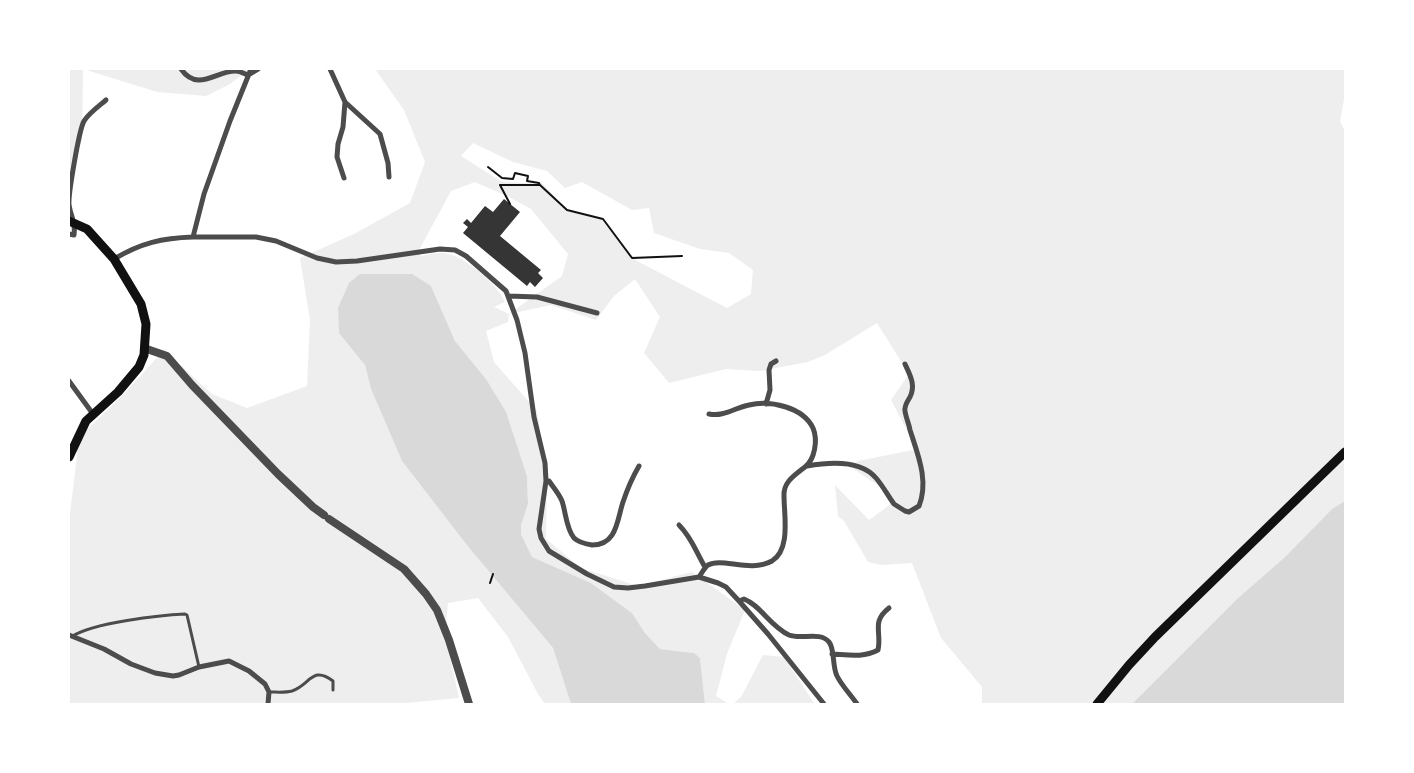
<!DOCTYPE html>
<style>
body{margin:0}
#map{position:relative;width:1414px;height:773px;overflow:hidden;background:#fff;font-family:"Open Sans",sans-serif}
canvas{display:block}
.frame{position:absolute;inset:0;border:70px solid #fff;pointer-events:none}
</style>
<div id="map">
<canvas width="1414" height="773"></canvas>
<div class="frame"></div>
</div>
<script>
const ctx = document.querySelector('canvas').getContext('2d');
ctx.lineJoin = 'round';
function paint(path, color) { ctx.fillStyle = color; ctx.fill(path, 'evenodd'); }
function trace(path, color, width, dash) { ctx.strokeStyle = color; ctx.lineWidth = width; ctx.lineCap = dash ? 'butt' : 'round'; ctx.setLineDash(dash || []); ctx.stroke(path); }
paint(new Path2D(`
 M 69,69 L 258,69 L 243,74 L 230,84 L 206,96 L 157,92 L 83,69 L 82,140 L 79,148 L 69,205 Z
 M 375,69 L 1345,69 L 1345,94 L 1340,121 L 1345,132 L 1345,501 L 1332,509 L 1286,556 L 1237,599 L 1132,704 L 982,704 L 982,687 L 941,638 L 912,563 L 881,565 L 868,562 L 844,521 L 838,516 L 835,485 L 869,520 L 891,504 L 882,488 L 852,468 L 858,461 L 913,450 L 909,434 L 891,400 L 909,374 L 877,323 L 825,355 L 808,362 L 760,371 L 726,369 L 669,383 L 644,353 L 660,317 L 635,279 L 614,296 L 596,320 L 551,305 L 509,314 L 508,322 L 486,331 L 494,362 L 537,411 L 547,473 L 546,539 L 581,568 L 638,586 L 692,572 L 745,610 L 727,654 L 716,696 L 729,704 L 705,704 L 700,658 L 694,653 L 660,649 L 645,633 L 632,613 L 591,583 L 532,557 L 521,534 L 521,524 L 528,504 L 527,476 L 506,413 L 486,379 L 455,341 L 431,286 L 355,351 L 365,365 L 371,389 L 402,461 L 466,544 L 553,648 L 571,704 L 545,704 L 538,694 L 508,637 L 478,598 L 448,603 L 445,636 L 459,698 L 396,704 L 69,704 L 69,522 L 77,456 L 78,438 L 121,397 L 164,350 L 212,394 L 247,408 L 307,386 L 310,320 L 300,258 L 354,234 L 410,203 L 425,162 L 404,110 ZM 473,143 L 513,162 L 547,171 L 565,188 L 582,182 L 632,210 L 649,208 L 654,233 L 700,249 L 729,253 L 753,270 L 751,294 L 727,308 L 637,261 L 601,219 L 568,211 L 543,184 L 502,182 L 461,156 ZM 475,182 L 509,197 L 531,209 L 568,254 L 562,276 L 509,314 L 494,307 L 505,302 C 498,285 464,255 444,253 C 437,252 428,255 421,256 L 418,252 L 451,191 Z
 M 763,655 L 784,657 L 814,703 L 813,704 L 733,704 L 741,697 Z`), '#eee');
paint(new Path2D(`
 M 360,274 L 412,274 L 431,286 L 455,341 L 486,379 L 506,412 L 527,476 L 528,504 L 521,525 L 521,534 L 532,557 L 591,583 L 632,613 L 645,633 L 660,649 L 694,653 L 700,658 L 705,704 L 571,704 L 553,648 L 466,544 L 402,461 L 371,389 L 365,365 L 339,333 L 338,308 L 349,283 Z
 M 1345,501 L 1345,704 L 1132,704 L 1237,599 L 1286,556 L 1332,509 Z`), '#d9d9d9');
paint(new Path2D(`
 M 504,199 L 520,212 L 500,236 L 541,270 L 538,273 L 543,278 L 535,287 L 530,282 L 527,286 L 463,233 L 468,227 L 463,223 L 467,219 L 471,223 L 485,206 L 493,212 Z`), '#353535');
trace(new Path2D(`
 M 488,167 L 502,178 L 513,179 L 515,173 L 528,176 L 527,181 L 539,183 L 540,185
 M 510,204 L 500,185 L 540,185 L 567,210 L 603,219 L 632,258 L 682,256
 M 490,583 L 493,574`), '#111', 2);
trace(new Path2D(`
 M 73,636 C 92,623 161,615 185,614 L 187,615 L 199,667
 M 269,692 C 276,692 285,693 292,691 C 310,685 312,665 333,681 L 333,690`), '#4c4c4c', 3);
trace(new Path2D(`
 M 181,69 C 198,93 217,70 236,71 C 240,71 245,74 248,75 L 258,69
 M 330,69 L 345,102 L 380,134 L 388,163 L 389,177
 M 344,178 L 337,157 L 338,144 L 343,127 L 345,102
 M 69,234 L 74,235 C 76,221 71,218 69,205 C 68,195 79,130 84,121 C 89,113 99,106 106,100
 M 193,237 L 256,237 L 276,241 L 317,258 L 336,262 L 357,261 L 440,249 L 455,250 L 466,256 L 506,291 L 517,320 L 525,353 L 534,417 L 545,463 L 546,481 L 539,529 L 541,538 L 549,551 L 587,574 L 614,587 L 628,588 L 645,586 L 699,577 L 718,583 L 726,587 L 739,601 L 768,634 L 824,704
 M 114,259 C 141,243 162,238 193,237 L 204,194 L 230,121 L 251,69
 M 508,296 L 537,297 L 597,313
 M 69,381 L 93,414
 M 766,404 L 770,390 L 769,370 L 771,364 L 776,361
 M 807,466 C 829,462 860,459 876,478 C 883,486 888,496 894,504 L 905,511 L 909,512 L 919,506 C 929,481 918,455 910,430 C 909,424 906,418 905,411 C 904,406 907,402 910,397 C 916,385 910,375 905,364
 M 546,481 L 549,481 C 553,487 559,494 562,501 C 566,513 566,528 574,538 C 578,542 586,544 592,545 C 617,545 617,520 623,502 C 627,490 632,478 639,466
 M 679,525 C 692,538 696,552 705,567
 M 699,577 C 702,573 704,568 708,565 C 722,557 750,573 772,561 C 791,549 784,515 784,496 C 783,482 795,475 805,467 C 815,459 818,440 813,428 C 803,407 770,400 749,405 C 734,408 724,417 709,414
 M 739,601 L 744,599 C 760,605 771,627 789,635 C 801,640 820,631 829,642 C 835,649 832,666 837,676 C 842,686 851,695 857,704
 M 69,635 L 104,649 L 131,664 L 155,673 L 173,676 L 179,675 L 199,667 L 229,661 L 249,671 L 265,684 L 269,692 L 268,704
 M 832,654 C 849,655 863,658 878,650 C 882,632 871,622 889,608`), '#4c4c4c', 5);
trace(new Path2D(`
 M 144,348 L 167,356 L 192,385 L 278,474 L 313,507 L 324,515
 M 329,519 L 404,569 L 426,594 L 437,610 L 449,640 L 469,704`), '#4c4c4c', 8);
trace(new Path2D(`
 M 69,221 L 87,229 L 114,259 L 141,304 L 146,324 L 144,355 L 139,367 L 118,392 L 86,421 L 69,457`), '#111', 9);
trace(new Path2D(`
 M 1097,704 L 1129,665 L 1155,637 L 1345,452`), '#111', 9);
</script>
